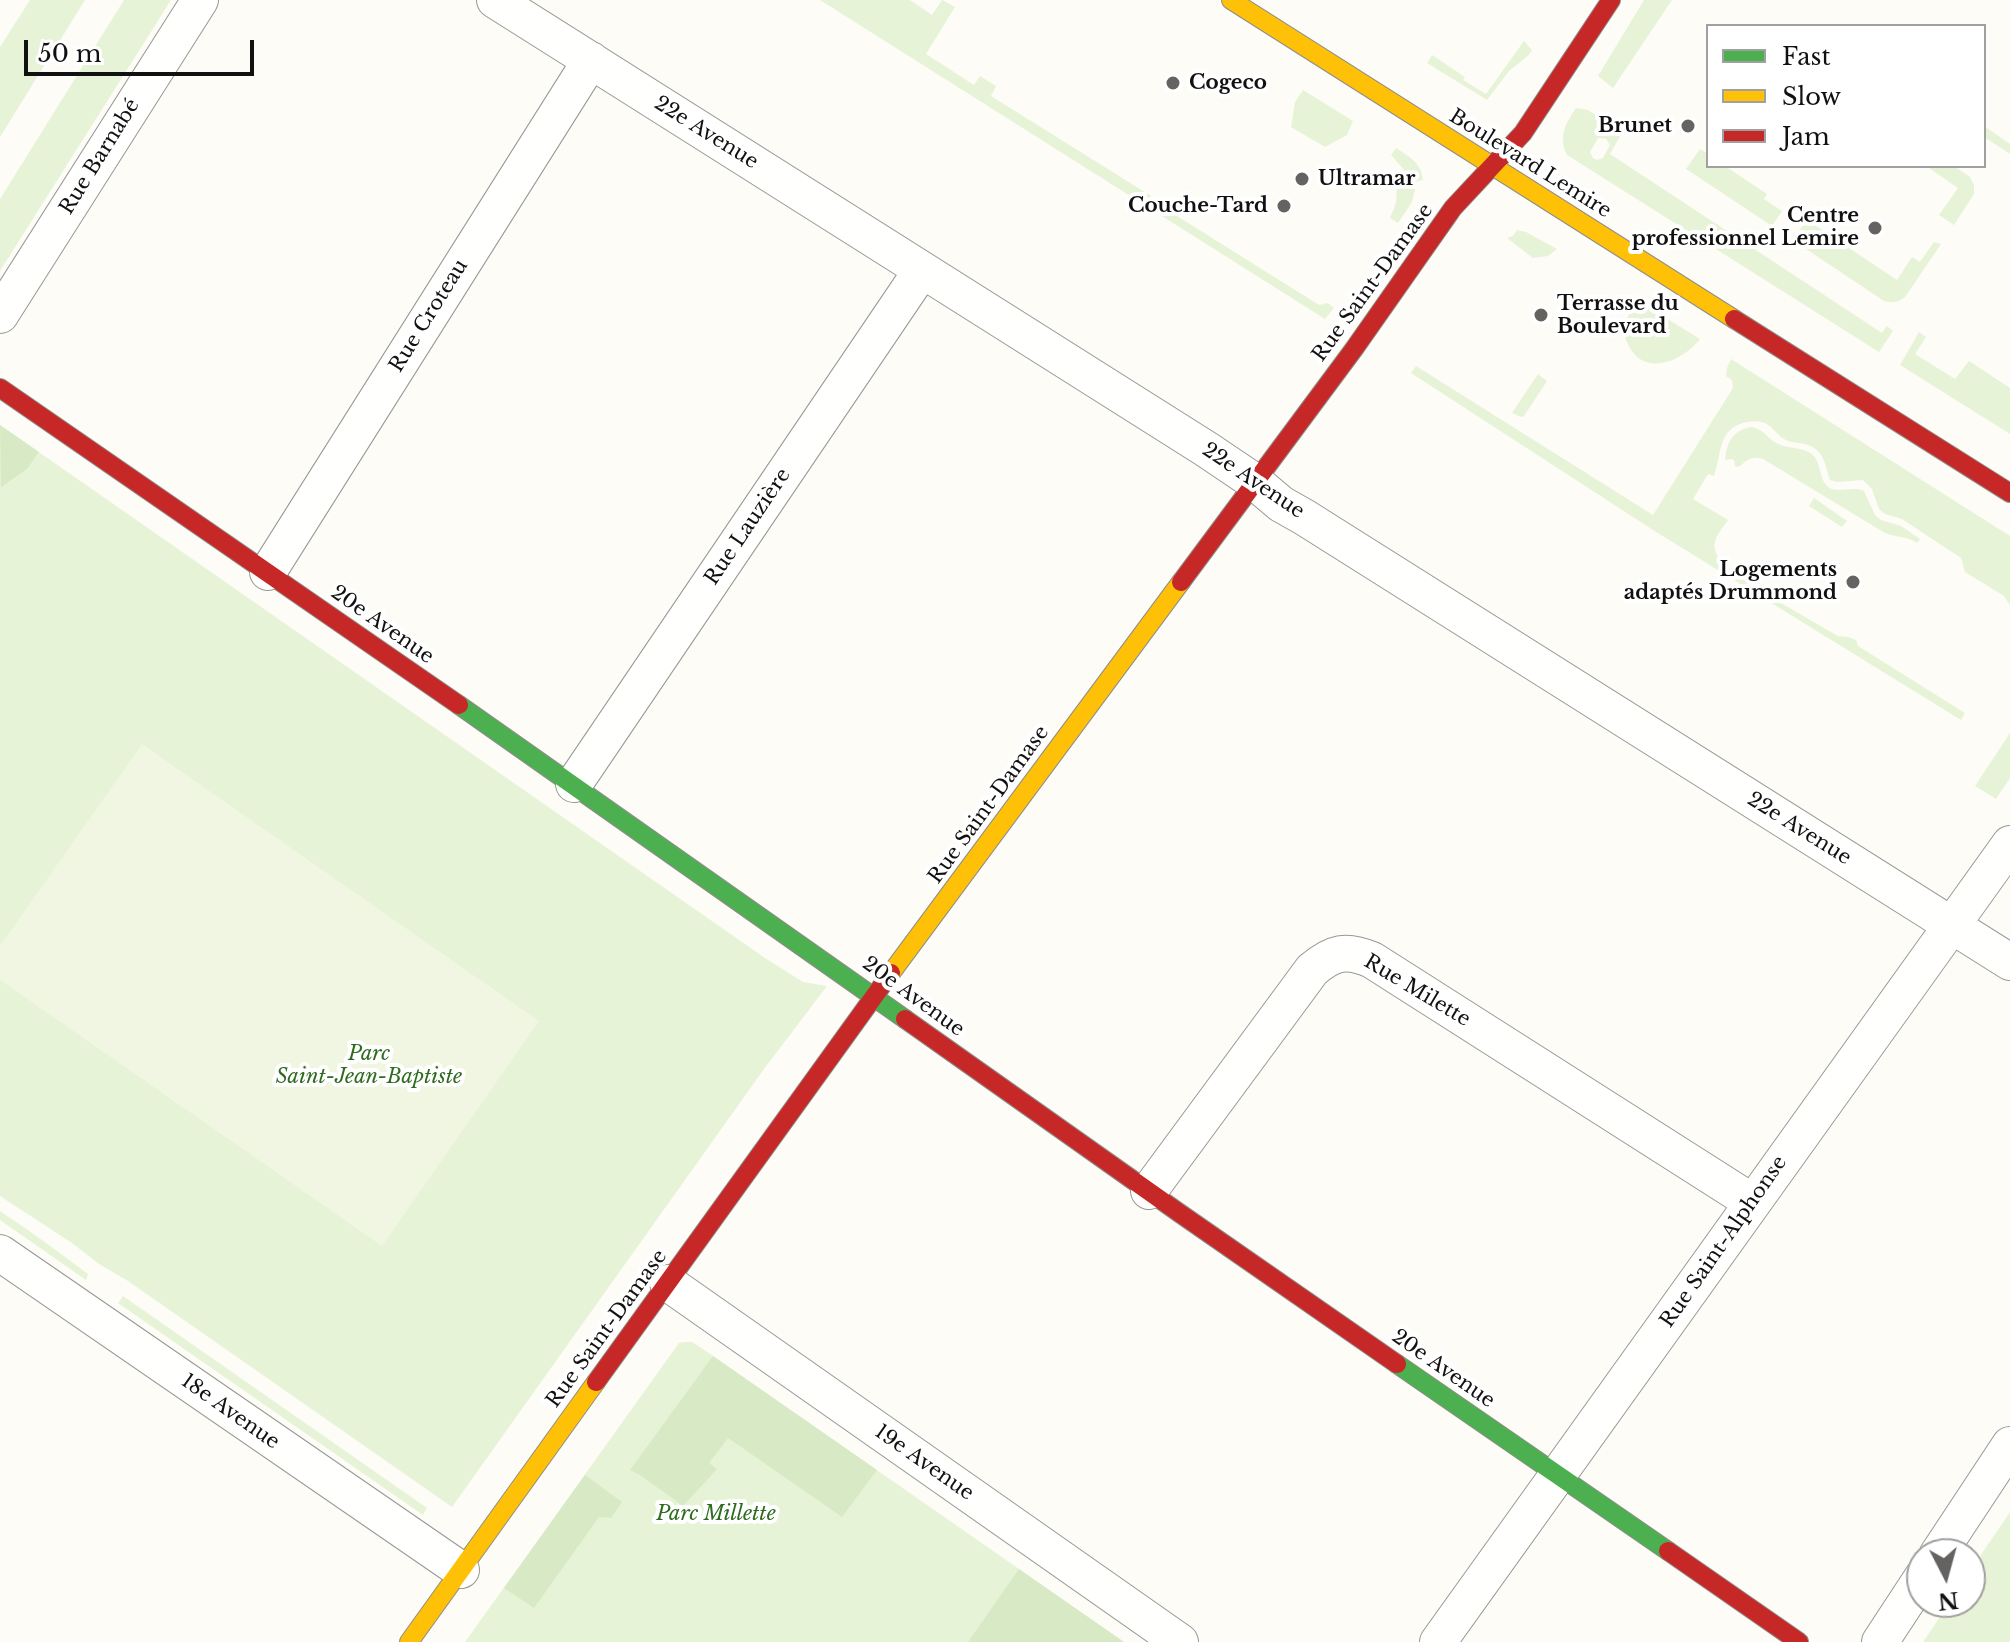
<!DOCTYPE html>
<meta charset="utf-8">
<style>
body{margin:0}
#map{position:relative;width:2010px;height:1642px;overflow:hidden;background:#fdfcf7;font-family:"Libre Baskerville",serif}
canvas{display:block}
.legend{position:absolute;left:1706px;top:24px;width:280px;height:144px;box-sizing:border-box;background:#fff;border:2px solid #a0a0a0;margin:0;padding:10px 14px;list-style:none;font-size:24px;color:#111}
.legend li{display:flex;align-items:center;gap:16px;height:40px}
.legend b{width:40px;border:2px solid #a0a0a0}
.north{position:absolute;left:1906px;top:1538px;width:80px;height:80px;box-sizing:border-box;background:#fff;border:2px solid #a0a0a0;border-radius:50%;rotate:174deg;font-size:22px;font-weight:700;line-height:32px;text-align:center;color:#111}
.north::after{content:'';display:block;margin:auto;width:28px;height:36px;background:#646362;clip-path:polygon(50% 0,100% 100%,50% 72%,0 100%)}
.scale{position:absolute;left:24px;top:40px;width:230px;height:36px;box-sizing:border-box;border:4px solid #111;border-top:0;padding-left:10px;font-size:24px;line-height:28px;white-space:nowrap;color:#111;-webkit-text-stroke:6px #fff;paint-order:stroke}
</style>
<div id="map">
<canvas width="2010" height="1642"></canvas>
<ul class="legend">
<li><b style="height:10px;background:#4caf50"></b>Fast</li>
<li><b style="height:10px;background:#ffc107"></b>Slow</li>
<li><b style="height:10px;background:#c62828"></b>Jam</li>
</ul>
<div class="north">N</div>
<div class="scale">50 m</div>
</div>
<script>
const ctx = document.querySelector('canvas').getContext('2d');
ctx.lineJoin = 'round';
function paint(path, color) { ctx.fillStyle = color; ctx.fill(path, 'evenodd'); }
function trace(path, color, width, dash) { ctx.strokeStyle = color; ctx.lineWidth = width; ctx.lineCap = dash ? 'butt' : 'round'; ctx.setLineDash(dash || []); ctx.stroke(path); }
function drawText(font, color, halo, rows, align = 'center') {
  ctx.font = font + ' "Libre Baskerville",serif'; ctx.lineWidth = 8; ctx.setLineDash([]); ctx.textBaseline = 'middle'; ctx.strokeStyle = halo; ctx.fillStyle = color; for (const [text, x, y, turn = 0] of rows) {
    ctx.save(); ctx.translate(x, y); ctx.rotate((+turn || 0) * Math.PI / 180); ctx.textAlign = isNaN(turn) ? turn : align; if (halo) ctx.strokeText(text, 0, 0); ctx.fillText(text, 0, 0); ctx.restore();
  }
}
paint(new Path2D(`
 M 30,0 L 85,0 L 0,137 L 0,47 Z
 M 124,0 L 171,0 L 0,271 L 0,199 Z
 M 820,0 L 910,0 L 932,15 L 942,0 L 955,7 L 926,54 L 974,85 L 980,76 L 996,86 L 991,96 L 1151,196 L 1150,199 L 1319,305 L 1328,303 L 1334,308 L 1325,319 Z
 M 1644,0 L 1672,0 L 1613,88 L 1598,76 Z
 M 1524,41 L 1532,50 L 1529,55 L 1509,71 L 1487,100 L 1427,63 L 1432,55 L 1465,77 L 1463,80 L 1486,94 Z
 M 1303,90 L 1353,121 L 1347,135 L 1325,147 L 1291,127 L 1295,102 Z
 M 1576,108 L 1588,110 L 1622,133 L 1610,154 L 1882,333 L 1887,326 L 1893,331 L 1879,352 L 1567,155 C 1558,136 1565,125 1576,108 ZM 1598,138 L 1606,139 L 1610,145 L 1603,158 L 1597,160 L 1593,158 L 1590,152 Z
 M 1984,126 L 2010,144 L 2010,154 L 1984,137 Z
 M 1396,148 C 1410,157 1421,163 1423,180 L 1417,181 L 1412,202 L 1398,223 L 1390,218 L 1396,203 L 1397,185 L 1404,180 L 1404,170 L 1391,155 Z
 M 1700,149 L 1708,154 L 1708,166 L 1725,166 L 1767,194 L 1764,199 L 1782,211 L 1772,226 L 1686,169 Z
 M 1926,166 L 1954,166 L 1970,177 L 1974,185 L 1974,194 L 1954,225 L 1939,215 L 1958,188 Z
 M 1807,220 L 1897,280 L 1912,257 L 1920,262 L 1934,242 L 1941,244 L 1905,297 C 1897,303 1893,303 1884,301 L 1791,239 L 1794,234 L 1796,235 Z
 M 1517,230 L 1526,232 L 1557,249 L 1548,256 L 1533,258 L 1507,238 L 1513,236 Z
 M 1638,301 L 1700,339 C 1684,360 1646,377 1630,348 C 1627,343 1624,336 1624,330 C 1624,320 1633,309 1638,301 Z
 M 1919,332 L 1926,337 L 1915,354 L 1955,379 L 1969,361 L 2010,388 L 2010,434 L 1900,365 Z
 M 1731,359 L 2010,536 L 2010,605 L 2004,596 L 1965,572 L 1961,558 L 1902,519 L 1885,514 L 1879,509 L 1872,489 L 1863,480 L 1837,482 L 1830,480 C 1825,466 1825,451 1808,445 C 1800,442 1792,444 1784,439 C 1777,435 1772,426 1765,423 C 1760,421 1752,421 1747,422 C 1717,428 1722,454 1714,476 L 1708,474 L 1693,499 L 1728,520 C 1721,530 1711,540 1716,553 C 1723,573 1815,622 1838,636 L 1848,637 L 1856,640 L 1858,646 L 1965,713 L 1961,720 L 1653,530 L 1411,373 L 1416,366 L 1653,515 L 1733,388 L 1732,380 L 1726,376 L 1727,368 Z
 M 1538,374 L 1547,381 L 1524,416 L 1521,417 L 1512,413 Z
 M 0,425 L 765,958 L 803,982 L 827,986 L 764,1069 L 452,1507 L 128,1281 L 99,1264 L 72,1243 L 0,1196 Z
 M 1751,427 C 1766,430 1766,438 1778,444 C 1789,449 1806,447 1814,456 C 1821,464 1819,478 1827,486 C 1837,495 1853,485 1864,491 L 1875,515 L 1881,520 L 1901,526 L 1920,539 L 1917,543 C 1906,535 1896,538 1885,533 L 1763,459 C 1750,455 1747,461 1738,467 L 1735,466 L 1734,460 L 1731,459 L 1725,460 C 1727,442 1732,431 1751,427 Z
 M 1814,498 L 1847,521 L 1842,527 L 1809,506 Z
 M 2010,733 L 2010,778 L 1996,799 L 1975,786 Z
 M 0,1211 C 30,1231 59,1252 88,1274 L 86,1280 L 0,1220 Z
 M 123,1296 L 427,1508 L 423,1515 L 118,1303 Z
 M 684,1342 L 692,1342 L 700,1347 L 1124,1642 L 465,1642 L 679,1343 Z
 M 2010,1512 L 2010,1642 L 1923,1642 L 1950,1602 L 1970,1602 L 1970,1571 Z`), '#e7f3d7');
paint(new Path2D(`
 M 0,425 L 39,452 L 27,469 L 1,487 Z
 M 713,1356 L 877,1470 L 842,1517 L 728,1438 L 709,1463 L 717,1469 L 683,1506 L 640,1475 L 630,1470 Z
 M 585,1475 L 622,1502 L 611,1518 L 599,1517 L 534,1608 L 504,1588 Z
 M 1019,1569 L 1124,1642 L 968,1642 Z`), '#d8eac5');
paint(new Path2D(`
 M 142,744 L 539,1021 L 382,1246 L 0,980 L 0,946 Z`), '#f0f6e1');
const street = new Path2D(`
 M 495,0 L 1206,449 L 1255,482 L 1281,504 L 1304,517 L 2010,962
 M 0,315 L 200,0
 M 268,572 L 591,60
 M 574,784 L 922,270
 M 1149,1191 L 1312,970 C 1333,952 1346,949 1372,960 L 1752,1202
 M 0,1253 L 461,1570
 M 668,1283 L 1180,1642
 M 1938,1554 L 2010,1445
 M 1438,1642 L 2010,844
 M 1880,1642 L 1922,1578`);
const fast = new Path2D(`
 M 459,705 L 905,1019
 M 1397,1364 L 1668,1551`);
const slow = new Path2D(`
 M 1231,0 L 1734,319
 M 891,973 L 1181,582
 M 409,1642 L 596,1382`);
const jam = new Path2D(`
 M 1734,319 L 2010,493
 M 0,388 L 459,705
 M 1181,582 L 1354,349 L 1453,208 L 1523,133 L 1611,0
 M 905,1019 L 1178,1212 L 1397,1364
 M 596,1382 L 891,973
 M 1668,1551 L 1799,1642`);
trace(street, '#979795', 38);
trace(fast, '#8e8d8b', 20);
trace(slow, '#8e8d8b', 20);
trace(jam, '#8e8d8b', 20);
trace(street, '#fffffe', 36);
trace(fast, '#4caf50', 18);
trace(slow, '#ffc107', 18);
trace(jam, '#c62828', 18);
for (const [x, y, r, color] of [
 [1173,83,8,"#646362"],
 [1688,126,8,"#646362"],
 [1302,179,8,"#646362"],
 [1284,206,8,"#646362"],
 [1875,228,8,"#646362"],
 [1541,315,8,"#646362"],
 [1853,582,8,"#646362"]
]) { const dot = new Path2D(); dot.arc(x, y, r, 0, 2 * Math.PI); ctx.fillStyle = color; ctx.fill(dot); trace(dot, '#fff', 3); }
drawText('bold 20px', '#111', '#fff', [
 ["Cogeco",1189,83,"left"],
 ["Brunet",1672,126],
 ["Ultramar",1318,179,"left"],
 ["Couche-Tard",1268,206],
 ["Centre",1859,216],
 ["professionnel Lemire",1859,239],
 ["Terrasse du",1557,304,"left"],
 ["Boulevard",1557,327,"left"],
 ["Logements",1837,570],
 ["adaptés Drummond",1837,593]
], 'right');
drawText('20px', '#111', '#fff', [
 ["22e Avenue",706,133,32],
 ["Rue Barnabé",100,157,-58],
 ["Boulevard Lemire",1530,164,32],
 ["Rue Saint-Damase",1373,283,-54],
 ["Rue Croteau",429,316,-58],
 ["22e Avenue",1253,481,34],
 ["Rue Lauzière",748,527,-56],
 ["20e Avenue",382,625,35],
 ["Rue Saint-Damase",989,805,-54],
 ["22e Avenue",1799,829,32],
 ["Rue Milette",1417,991,31],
 ["20e Avenue",913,997,36],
 ["Rue Saint-Alphonse",1724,1242,-55],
 ["Rue Saint-Damase",607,1329,-54],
 ["20e Avenue",1443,1369,35],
 ["18e Avenue",230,1412,35],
 ["19e Avenue",924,1463,35]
]);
drawText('italic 20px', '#2f6b1f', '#fff', [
 ["Parc",369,1054],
 ["Saint-Jean-Baptiste",369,1077],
 ["Parc Millette",716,1514]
]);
</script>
